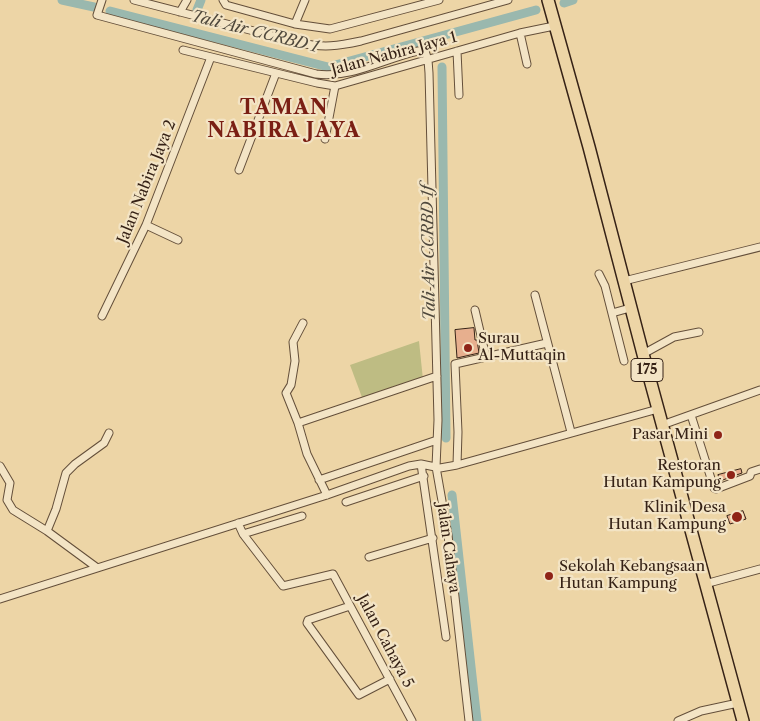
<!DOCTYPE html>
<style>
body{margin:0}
canvas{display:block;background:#edd5a6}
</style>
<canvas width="760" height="721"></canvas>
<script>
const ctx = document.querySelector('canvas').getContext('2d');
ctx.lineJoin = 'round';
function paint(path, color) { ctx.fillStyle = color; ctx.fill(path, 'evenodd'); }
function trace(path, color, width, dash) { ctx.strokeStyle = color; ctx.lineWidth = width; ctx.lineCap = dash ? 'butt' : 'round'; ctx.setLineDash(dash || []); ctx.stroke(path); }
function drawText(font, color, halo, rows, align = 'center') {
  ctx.font = font + ' "Libre Caslon Text",serif'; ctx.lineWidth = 4.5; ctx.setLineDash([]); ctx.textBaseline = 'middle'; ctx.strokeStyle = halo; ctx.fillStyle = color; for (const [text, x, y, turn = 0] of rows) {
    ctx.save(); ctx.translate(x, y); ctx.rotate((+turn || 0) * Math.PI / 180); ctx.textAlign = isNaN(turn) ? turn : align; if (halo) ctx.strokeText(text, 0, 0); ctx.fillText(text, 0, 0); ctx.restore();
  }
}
paint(new Path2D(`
 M 419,341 L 423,380 L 363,400 L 350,365 Z`), '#bebc83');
trace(new Path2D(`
 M 62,0 L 94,7
 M 564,3 L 573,0
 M 197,10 L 201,0
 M 110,11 L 328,67 L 536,10
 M 442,67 L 446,438
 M 452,495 L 477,721`), '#9ab8ae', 9);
const building = new Path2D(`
 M 474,328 L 475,340 L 477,340 L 479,353 L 457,358 L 455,330 Z
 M 741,469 L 742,473 L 720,481 L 718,475 Z
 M 743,511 L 746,519 L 730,524 L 727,516 Z`);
paint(building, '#e7af8e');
trace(building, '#362216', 1);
const minor = new Path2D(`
 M 102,0 L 97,15 L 316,74 C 351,79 385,58 418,51 L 425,51 L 428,60 L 429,73 L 438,420 L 436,467 L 448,535 L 469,721
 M 134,0 L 300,43 C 324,48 338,46 361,41 L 508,0
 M 223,0 L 226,5 L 295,24 L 330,29 L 439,0
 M 180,12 L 187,0
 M 295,24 L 305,0
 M 520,33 L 527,64
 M 183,50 L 317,83 L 335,86 L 520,33 L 554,26
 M 457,51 L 459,95
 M 325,139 L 335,86
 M 239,170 L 276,73
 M 146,225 L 178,240
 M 599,274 L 605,286 L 624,361
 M 624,281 L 760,247
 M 535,295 L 571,432
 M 475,310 L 486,357
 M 612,313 L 630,308
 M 102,316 L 146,225 L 211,57
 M 303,323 L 293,342 L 295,361 L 291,385 L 286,393 L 298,423 L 307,454 L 327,495
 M 643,354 L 674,337 L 699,332
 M 691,415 L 714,488 L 716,489 L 750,476 L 751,472 L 760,469
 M 298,423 L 437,376
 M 662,425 L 760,390
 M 421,464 L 446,637
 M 457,465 L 458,432 L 455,364 L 547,343
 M 0,466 L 10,483 L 7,500 L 13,510 L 47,531 L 96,567
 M 319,480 L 437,440
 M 346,502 L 424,476
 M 238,523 L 243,534 L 283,586 L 333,574 L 412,721
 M 47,531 L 56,509 L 66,473 L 75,464 L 104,443 L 109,433
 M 243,534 L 302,516
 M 369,557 L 433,538
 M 705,584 L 760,569
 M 0,599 L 327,495 L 409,466 L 421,464 L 440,468 L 457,465 L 658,409
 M 350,606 L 308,620 L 307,623 L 359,695 L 390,679
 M 678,721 L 701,711 L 738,703`);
const primary = new Path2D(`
 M 548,0 L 589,147 L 643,354 L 743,721`);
trace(minor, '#644f3a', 9);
trace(primary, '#362216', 14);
trace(minor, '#f3e4c5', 7);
trace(primary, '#edd5a6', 11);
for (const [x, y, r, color] of [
 [468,348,5,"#8f2418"],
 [718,435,5,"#8f2418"],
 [731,475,5,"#8f2418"],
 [737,517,6,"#8f2418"],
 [549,576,5,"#8f2418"]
]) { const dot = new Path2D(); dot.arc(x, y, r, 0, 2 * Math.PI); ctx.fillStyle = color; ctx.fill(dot); trace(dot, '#f3e4c5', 2); }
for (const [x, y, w] of [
 [647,370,32]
]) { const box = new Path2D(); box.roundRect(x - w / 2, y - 11.5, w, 23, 4); ctx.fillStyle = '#f3e4c5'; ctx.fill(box); trace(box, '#362216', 1); }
drawText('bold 14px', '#362216', null, [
 ["175",647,370]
]);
drawText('15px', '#362216', '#f3e4c5', [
 ["Jalan Nabira Jaya 1",394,54,-15],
 ["Jalan Nabira Jaya 2",147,182,-68],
 ["Jalan Cahaya",448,548,82],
 ["Jalan Cahaya 5",385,641,62]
]);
drawText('15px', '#362216', '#f3e4c5', [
 ["Surau",478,339,"left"],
 ["Al-Muttaqin",478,356,"left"],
 ["Pasar Mini",708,435],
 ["Restoran",721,466],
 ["Hutan Kampung",721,483],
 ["Klinik Desa",726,508],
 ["Hutan Kampung",726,525],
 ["Sekolah Kebangsaan",559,567,"left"],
 ["Hutan Kampung",559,584,"left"]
], 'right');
drawText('italic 16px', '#4f483c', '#f3e4c5', [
 ["Tali Air CCRBD 1",255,32,14],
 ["Tali Air CCRBD 1f",429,253,-91]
]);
ctx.letterSpacing = '1px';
drawText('bold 20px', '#7a1f14', '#f3e4c5', [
 ["TAMAN",284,108],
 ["NABIRA JAYA",284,131]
]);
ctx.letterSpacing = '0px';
</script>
